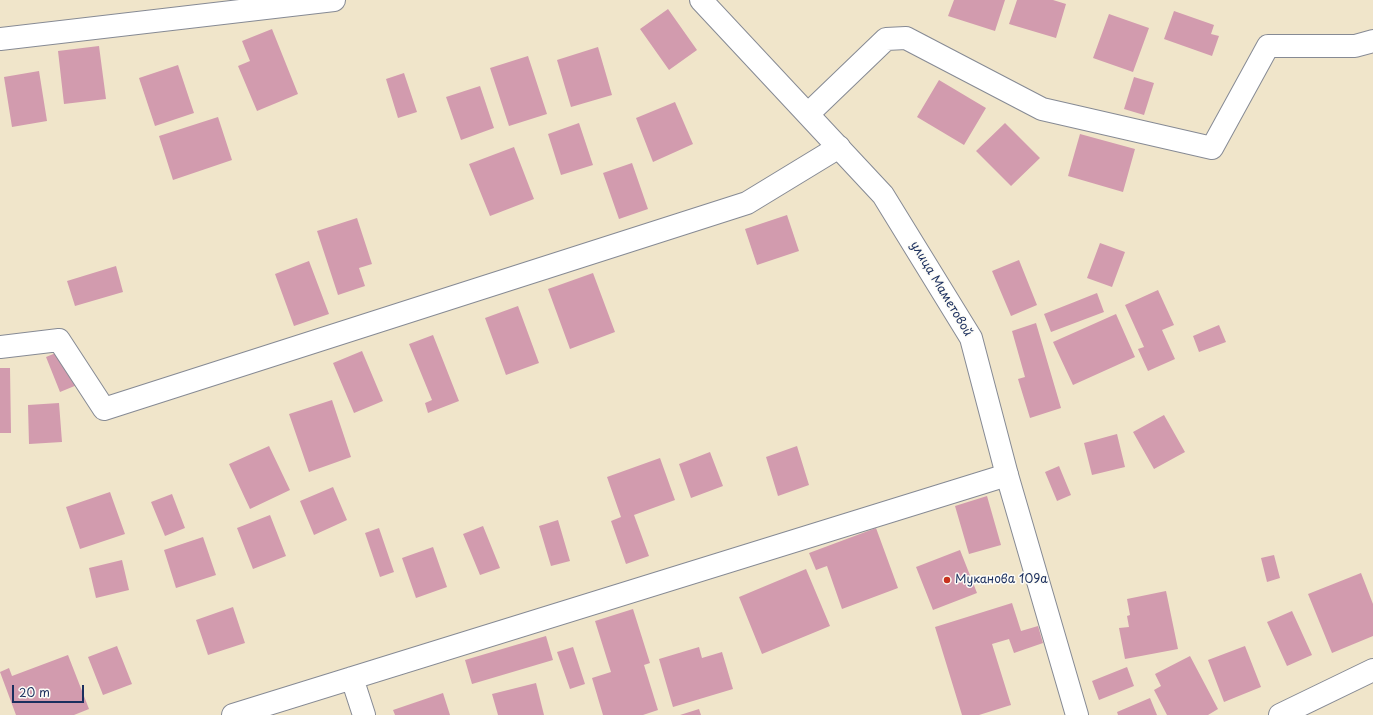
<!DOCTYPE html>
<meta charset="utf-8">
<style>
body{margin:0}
#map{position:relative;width:1373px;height:715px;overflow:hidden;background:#f0e5ca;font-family:"Playpen Sans",sans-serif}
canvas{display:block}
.scale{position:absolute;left:12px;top:685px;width:72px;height:18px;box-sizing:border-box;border:2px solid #1b2f5e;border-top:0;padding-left:5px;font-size:12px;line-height:14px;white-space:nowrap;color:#1b2f5e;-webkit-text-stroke:3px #fdfcf7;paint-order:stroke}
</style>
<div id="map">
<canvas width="1373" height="715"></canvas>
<div class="scale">20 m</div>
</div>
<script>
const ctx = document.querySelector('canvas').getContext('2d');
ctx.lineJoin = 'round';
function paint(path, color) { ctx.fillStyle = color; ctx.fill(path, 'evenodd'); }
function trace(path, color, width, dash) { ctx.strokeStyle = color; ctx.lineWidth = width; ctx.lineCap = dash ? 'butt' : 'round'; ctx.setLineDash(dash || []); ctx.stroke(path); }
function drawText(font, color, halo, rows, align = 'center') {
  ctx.font = font + ' "Playpen Sans",sans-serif'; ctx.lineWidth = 3; ctx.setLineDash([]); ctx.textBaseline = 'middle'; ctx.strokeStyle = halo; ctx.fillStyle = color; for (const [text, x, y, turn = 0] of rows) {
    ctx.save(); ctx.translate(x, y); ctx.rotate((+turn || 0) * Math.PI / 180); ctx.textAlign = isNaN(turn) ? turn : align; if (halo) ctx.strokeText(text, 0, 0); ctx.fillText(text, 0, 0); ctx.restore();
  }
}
paint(new Path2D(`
 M 954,0 L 1005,0 L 995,31 L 948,16 Z
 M 1017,0 L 1053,0 L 1066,4 L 1056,38 L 1009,24 Z
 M 668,9 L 697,50 L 669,70 L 640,29 Z
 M 1174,11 L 1214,25 L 1211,34 L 1219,36 L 1212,56 L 1164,39 Z
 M 1109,14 L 1149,28 L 1133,72 L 1093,58 Z
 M 272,29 L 298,94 L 257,111 L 238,66 L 250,61 L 242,41 Z
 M 99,46 L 106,99 L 64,104 L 58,51 Z
 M 598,47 L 612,95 L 571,107 L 557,60 Z
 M 528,56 L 547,114 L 509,126 L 490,68 Z
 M 178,65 L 194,113 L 155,126 L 139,78 Z
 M 39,71 L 47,121 L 12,127 L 4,77 Z
 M 404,73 L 417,112 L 398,118 L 386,79 Z
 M 1134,77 L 1154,83 L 1144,115 L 1124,109 Z
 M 939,80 L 986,108 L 964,145 L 917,117 Z
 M 480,86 L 494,128 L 461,140 L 446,97 Z
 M 675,102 L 693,144 L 653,162 L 636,118 Z
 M 218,117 L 232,160 L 173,180 L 159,136 Z
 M 579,123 L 593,165 L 561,175 L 548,134 Z
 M 1005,123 L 1040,158 L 1011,186 L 976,151 Z
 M 1080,134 L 1135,149 L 1123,192 L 1068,176 Z
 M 514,147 L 534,199 L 490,216 L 469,164 Z
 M 632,163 L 648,209 L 619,219 L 603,173 Z
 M 787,215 L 799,251 L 757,265 L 745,229 Z
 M 357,218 L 372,264 L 359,268 L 365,286 L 338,295 L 317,231 Z
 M 1100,243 L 1125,252 L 1112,287 L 1087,278 Z
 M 1019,260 L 1037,305 L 1011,316 L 992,271 Z
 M 309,261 L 329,314 L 294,326 L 275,274 Z
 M 116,266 L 123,292 L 75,306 L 67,281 Z
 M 593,273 L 615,332 L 570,349 L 548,289 Z
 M 1158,290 L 1174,325 L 1162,330 L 1175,359 L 1148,371 L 1138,349 L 1144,347 L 1125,305 Z
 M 1097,293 L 1104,312 L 1051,332 L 1044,314 Z
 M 518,306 L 539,363 L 506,375 L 485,318 Z
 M 1116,314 L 1135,357 L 1073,385 L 1053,342 Z
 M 1036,323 L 1061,408 L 1030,418 L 1018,379 L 1025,377 L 1012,331 Z
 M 1219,325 L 1226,342 L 1199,352 L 1193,336 Z
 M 433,335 L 459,401 L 428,413 L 425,403 L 432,400 L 409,344 Z
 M 63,350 L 77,385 L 60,392 L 46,357 Z
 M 362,351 L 383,401 L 354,413 L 333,363 Z
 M 0,368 L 10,368 L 11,433 L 0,433 Z
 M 332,400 L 351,457 L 309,472 L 289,414 Z
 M 59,403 L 62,442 L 29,444 L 28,405 Z
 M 1164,415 L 1185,452 L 1154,469 L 1133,432 Z
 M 1117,434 L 1125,467 L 1092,475 L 1084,443 Z
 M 269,446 L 290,490 L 250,509 L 229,464 Z
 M 797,446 L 809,485 L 778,496 L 766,457 Z
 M 710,452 L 723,486 L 691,498 L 679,464 Z
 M 660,458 L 675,500 L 634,515 L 649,556 L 626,564 L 611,521 L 621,517 L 607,477 Z
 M 1059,466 L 1071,495 L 1057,501 L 1045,472 Z
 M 333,487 L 347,520 L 314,535 L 300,501 Z
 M 110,492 L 125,534 L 80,549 L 66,507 Z
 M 172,494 L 185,528 L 165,536 L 151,502 Z
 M 987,496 L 1001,545 L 969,554 L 955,506 Z
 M 270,515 L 286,556 L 253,569 L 237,528 Z
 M 558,520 L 570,561 L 551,566 L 539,526 Z
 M 483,526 L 500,568 L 480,575 L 463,534 Z
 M 379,528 L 394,572 L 380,577 L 365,533 Z
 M 876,528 L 898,588 L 842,609 L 827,566 L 816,570 L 809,553 Z
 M 203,537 L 216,575 L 176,588 L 164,550 Z
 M 433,547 L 447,587 L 416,598 L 402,558 Z
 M 960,550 L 977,593 L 933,610 L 916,567 Z
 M 1274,555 L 1280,578 L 1267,582 L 1261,558 Z
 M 122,560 L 129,590 L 96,598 L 89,568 Z
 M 806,569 L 830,626 L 762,654 L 739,597 Z
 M 1361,573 L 1373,604 L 1373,636 L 1332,653 L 1308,594 Z
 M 1166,591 L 1178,649 L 1125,659 L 1119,628 L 1129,627 L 1127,616 L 1130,615 L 1127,599 Z
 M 1012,603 L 1021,631 L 1038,626 L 1043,643 L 1014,653 L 1009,639 L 992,644 L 1011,705 L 979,715 L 962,715 L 935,627 Z
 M 233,607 L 245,643 L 208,655 L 196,620 Z
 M 633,609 L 650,663 L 644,665 L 658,710 L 643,715 L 603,715 L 592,678 L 611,672 L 595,621 Z
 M 1292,611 L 1312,655 L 1287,666 L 1267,622 Z
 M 546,636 L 553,660 L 472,684 L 465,660 Z
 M 117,646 L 132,684 L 103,695 L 88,657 Z
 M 1245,646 L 1261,687 L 1224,702 L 1208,660 Z
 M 573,647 L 585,684 L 570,689 L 557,652 Z
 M 699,647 L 702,658 L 722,652 L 733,689 L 673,707 L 659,659 Z
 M 68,655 L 89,709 L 74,715 L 16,715 L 0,672 L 9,668 L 12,676 Z
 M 1190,656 L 1218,709 L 1208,715 L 1167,715 L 1154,690 L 1161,686 L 1155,674 Z
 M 1127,667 L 1134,686 L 1099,700 L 1092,681 Z
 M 536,683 L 544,715 L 498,715 L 492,694 Z
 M 443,693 L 450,715 L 395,715 L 393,710 Z
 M 1150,698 L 1157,715 L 1118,715 L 1117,712 Z
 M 699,709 L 701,715 L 680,715 Z`), '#d29bae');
const street = new Path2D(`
 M 0,39 L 334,0
 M 808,114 L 886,39 L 906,38 L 1042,109 L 1212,148 L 1268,46 L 1355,46 L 1373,41
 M 0,347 L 59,340 L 104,409 L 747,203 L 839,147
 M 352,678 L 364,715
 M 233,715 L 1007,475
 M 1280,715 L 1373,670`);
const secondary = new Path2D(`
 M 701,0 L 883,195 L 971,338 L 1007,475 L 1077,715`);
trace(street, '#868a94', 24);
trace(secondary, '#868a94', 24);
trace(street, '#fff', 22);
trace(secondary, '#fff', 22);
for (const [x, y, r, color] of [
 [947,580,4,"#c8321e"]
]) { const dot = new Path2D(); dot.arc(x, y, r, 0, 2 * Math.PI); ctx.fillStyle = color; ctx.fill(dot); trace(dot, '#fdfcf7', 1.5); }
drawText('12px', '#1b2f5e', '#fdfcf7', [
 ["улица Маметовой",941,289,59]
]);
drawText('12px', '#1b2f5e', '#fdfcf7', [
 ["Муканова 109а",955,580]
], 'left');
</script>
